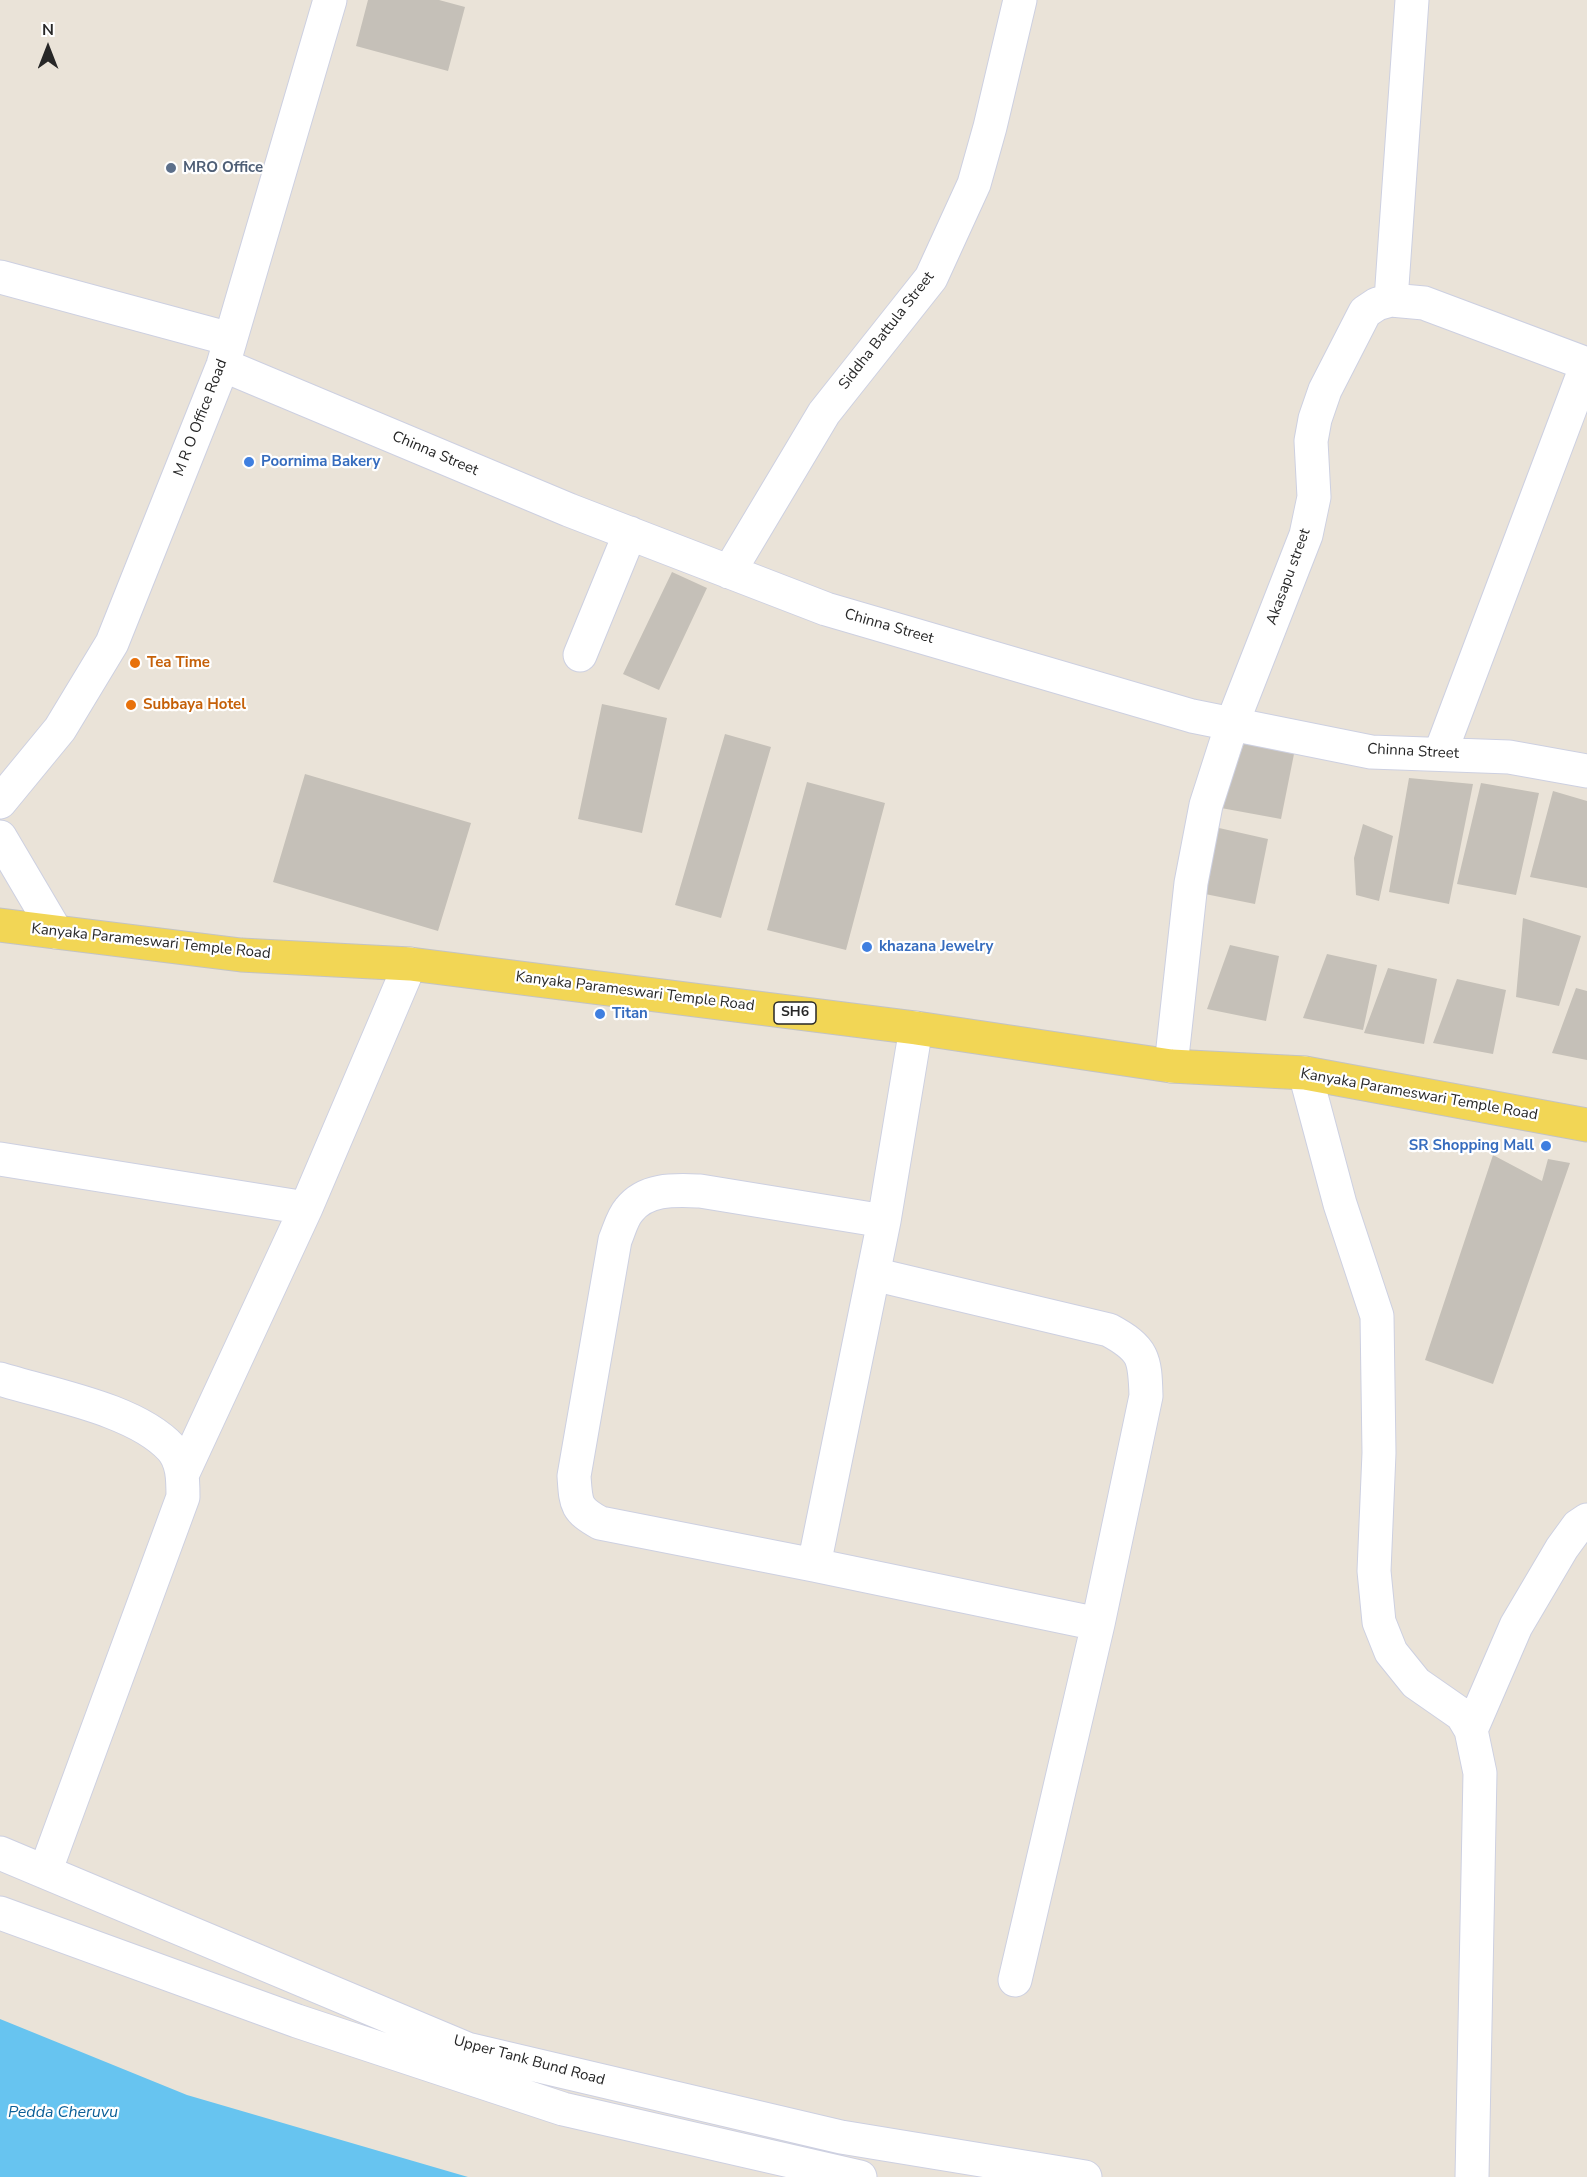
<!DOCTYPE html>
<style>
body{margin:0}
#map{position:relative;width:1587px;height:2177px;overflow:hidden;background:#eae3d8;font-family:"Nunito Sans",sans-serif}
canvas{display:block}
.north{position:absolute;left:18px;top:18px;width:60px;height:60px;-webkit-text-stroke:4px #fff;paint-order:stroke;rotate:0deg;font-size:16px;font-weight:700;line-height:24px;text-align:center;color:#272727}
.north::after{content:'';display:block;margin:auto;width:21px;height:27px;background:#272727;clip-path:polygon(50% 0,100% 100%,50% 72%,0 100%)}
</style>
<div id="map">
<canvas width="1587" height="2177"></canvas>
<div class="north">N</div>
</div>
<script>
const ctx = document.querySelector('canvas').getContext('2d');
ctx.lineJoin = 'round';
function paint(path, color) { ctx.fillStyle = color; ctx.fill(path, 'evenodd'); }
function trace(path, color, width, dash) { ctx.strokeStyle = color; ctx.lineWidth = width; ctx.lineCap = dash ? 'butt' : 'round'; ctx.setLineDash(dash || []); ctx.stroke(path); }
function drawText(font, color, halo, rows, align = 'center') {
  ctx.font = font + ' "Nunito Sans",sans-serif'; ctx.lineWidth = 4.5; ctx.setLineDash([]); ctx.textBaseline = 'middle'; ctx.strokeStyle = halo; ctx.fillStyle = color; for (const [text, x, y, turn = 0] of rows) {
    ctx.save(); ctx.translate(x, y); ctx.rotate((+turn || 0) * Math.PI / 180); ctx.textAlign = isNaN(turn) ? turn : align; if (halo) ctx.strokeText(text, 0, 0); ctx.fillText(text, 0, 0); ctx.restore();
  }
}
paint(new Path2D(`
 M 0,2019 L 187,2095 L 468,2177 L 0,2177 Z`), '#67c4f0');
paint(new Path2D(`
 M 368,0 L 439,0 L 465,7 L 448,71 L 356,46 Z
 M 672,572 L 707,588 L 659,690 L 623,674 Z
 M 602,704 L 667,718 L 642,833 L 578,819 Z
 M 725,734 L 771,747 L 721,918 L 675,905 Z
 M 1244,743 L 1294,754 L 1281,819 L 1221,808 Z
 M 305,774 L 471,823 L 438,931 L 273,882 Z
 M 1409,778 L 1473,784 L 1449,904 L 1389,892 Z
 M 807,782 L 885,803 L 846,950 L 767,930 Z
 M 1481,783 L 1539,793 L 1516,895 L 1457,884 Z
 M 1553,791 L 1587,801 L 1587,888 L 1530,877 Z
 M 1363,824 L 1393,836 L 1379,901 L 1356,895 L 1354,858 Z
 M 1219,828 L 1268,839 L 1255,904 L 1195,892 Z
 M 1523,918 L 1581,936 L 1559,1006 L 1516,997 Z
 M 1230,945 L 1279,956 L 1266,1021 L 1207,1009 Z
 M 1327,954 L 1377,965 L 1363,1030 L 1303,1018 Z
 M 1388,968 L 1437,979 L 1424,1044 L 1364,1033 Z
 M 1457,979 L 1506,990 L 1493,1054 L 1433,1043 Z
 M 1576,988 L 1587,991 L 1587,1060 L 1552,1053 Z
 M 1493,1155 L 1542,1181 L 1548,1159 L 1570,1163 L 1493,1384 L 1425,1360 Z`), '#c5c0b8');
const minor = new Path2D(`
 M 0,277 L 230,339
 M 1391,300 L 1412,0
 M 223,365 L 569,510 L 826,609 L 1192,716 L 1371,752 L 1509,757 L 1587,771
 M 729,572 L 824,413 L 931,278 L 974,184 L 990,127 L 1020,0
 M 580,655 L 630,533
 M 1440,754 L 1587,364
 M 0,802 L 60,729 L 112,643 L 223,365 L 330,0
 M 0,837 L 56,932
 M 1171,1066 L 1191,883 L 1206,805 L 1232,724 L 1306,535 L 1314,497 L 1311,441 L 1315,419 L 1325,390 L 1365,312 L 1377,304 L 1391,300 L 1424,303 L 1587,364
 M 1305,1073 L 1340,1204 L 1377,1316 L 1379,1453 L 1374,1571 L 1379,1622 L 1391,1652 L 1416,1683 L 1462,1715 L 1471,1730 L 1480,1773 L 1472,2177
 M 0,1159 L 306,1208
 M 884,1221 L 700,1191 C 675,1190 646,1188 629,1210 C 622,1218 619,1231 615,1240 L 574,1476 C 576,1504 575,1509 600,1523 L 814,1565 L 1098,1624
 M 873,1274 L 1109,1330 C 1144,1349 1145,1358 1146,1396 L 1098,1624 L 1015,1980
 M 0,1379 C 51,1395 135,1409 171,1448 C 183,1461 183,1480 183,1497 L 45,1872
 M 183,1473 L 306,1208 L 410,964
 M 814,1565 L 884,1221 L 916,1028
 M 1471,1730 L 1516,1626 L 1562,1548 L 1578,1526 L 1587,1520
 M 0,1853 L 467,2049 L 841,2137 L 1085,2177
 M 0,1913 L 297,2021 L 563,2109 L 860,2177`);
const major = new Path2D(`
 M 0,925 L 241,955 L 410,964 L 916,1028 L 1171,1066 L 1305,1073 L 1587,1125`);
trace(minor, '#cdd0e1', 35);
trace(major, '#c3c3c3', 35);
trace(minor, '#fff', 33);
trace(major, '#f2d655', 33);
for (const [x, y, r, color] of [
 [171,168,6,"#5c6f8a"],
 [249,462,6,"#3f7fe0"],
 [135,663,6,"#e8710a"],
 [131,705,6,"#e8710a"],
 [867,947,6,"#3f7fe0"],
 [600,1014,6,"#3f7fe0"],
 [1546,1146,6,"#3f7fe0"]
]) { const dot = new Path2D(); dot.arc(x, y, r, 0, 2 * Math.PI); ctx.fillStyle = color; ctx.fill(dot); trace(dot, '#fff', 2); }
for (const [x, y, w] of [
 [795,1013,42]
]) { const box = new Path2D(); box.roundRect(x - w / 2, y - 11, w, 22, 4.5); ctx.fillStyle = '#fff'; ctx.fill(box); trace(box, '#272727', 1.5); }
drawText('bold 14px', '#272727', null, [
 ["SH6",795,1013]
]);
drawText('bold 15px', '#4e5e75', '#fff', [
 ["MRO Office",183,168]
], 'left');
drawText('15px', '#272727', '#fff', [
 ["Siddha Battula Street",887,331,-52],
 ["M R O Office Road",201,418,-69],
 ["Chinna Street",435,454,23],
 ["Akasapu street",1289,577,-70],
 ["Chinna Street",889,627,16],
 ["Chinna Street",1413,752,3],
 ["Kanyaka Parameswari Temple Road",151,942,6],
 ["Kanyaka Parameswari Temple Road",635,992,7],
 ["Kanyaka Parameswari Temple Road",1419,1095,10],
 ["Upper Tank Bund Road",529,2061,15]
]);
drawText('bold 15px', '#366cbe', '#fff', [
 ["Poornima Bakery",261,462],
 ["khazana Jewelry",879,947],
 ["Titan",612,1014],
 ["SR Shopping Mall",1534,1146,"right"]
], 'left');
drawText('bold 15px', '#c56008', '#fff', [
 ["Tea Time",147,663],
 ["Subbaya Hotel",143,705]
], 'left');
drawText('italic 16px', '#0b5f97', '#fff', [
 ["Pedda Cheruvu",63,2113]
]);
</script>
